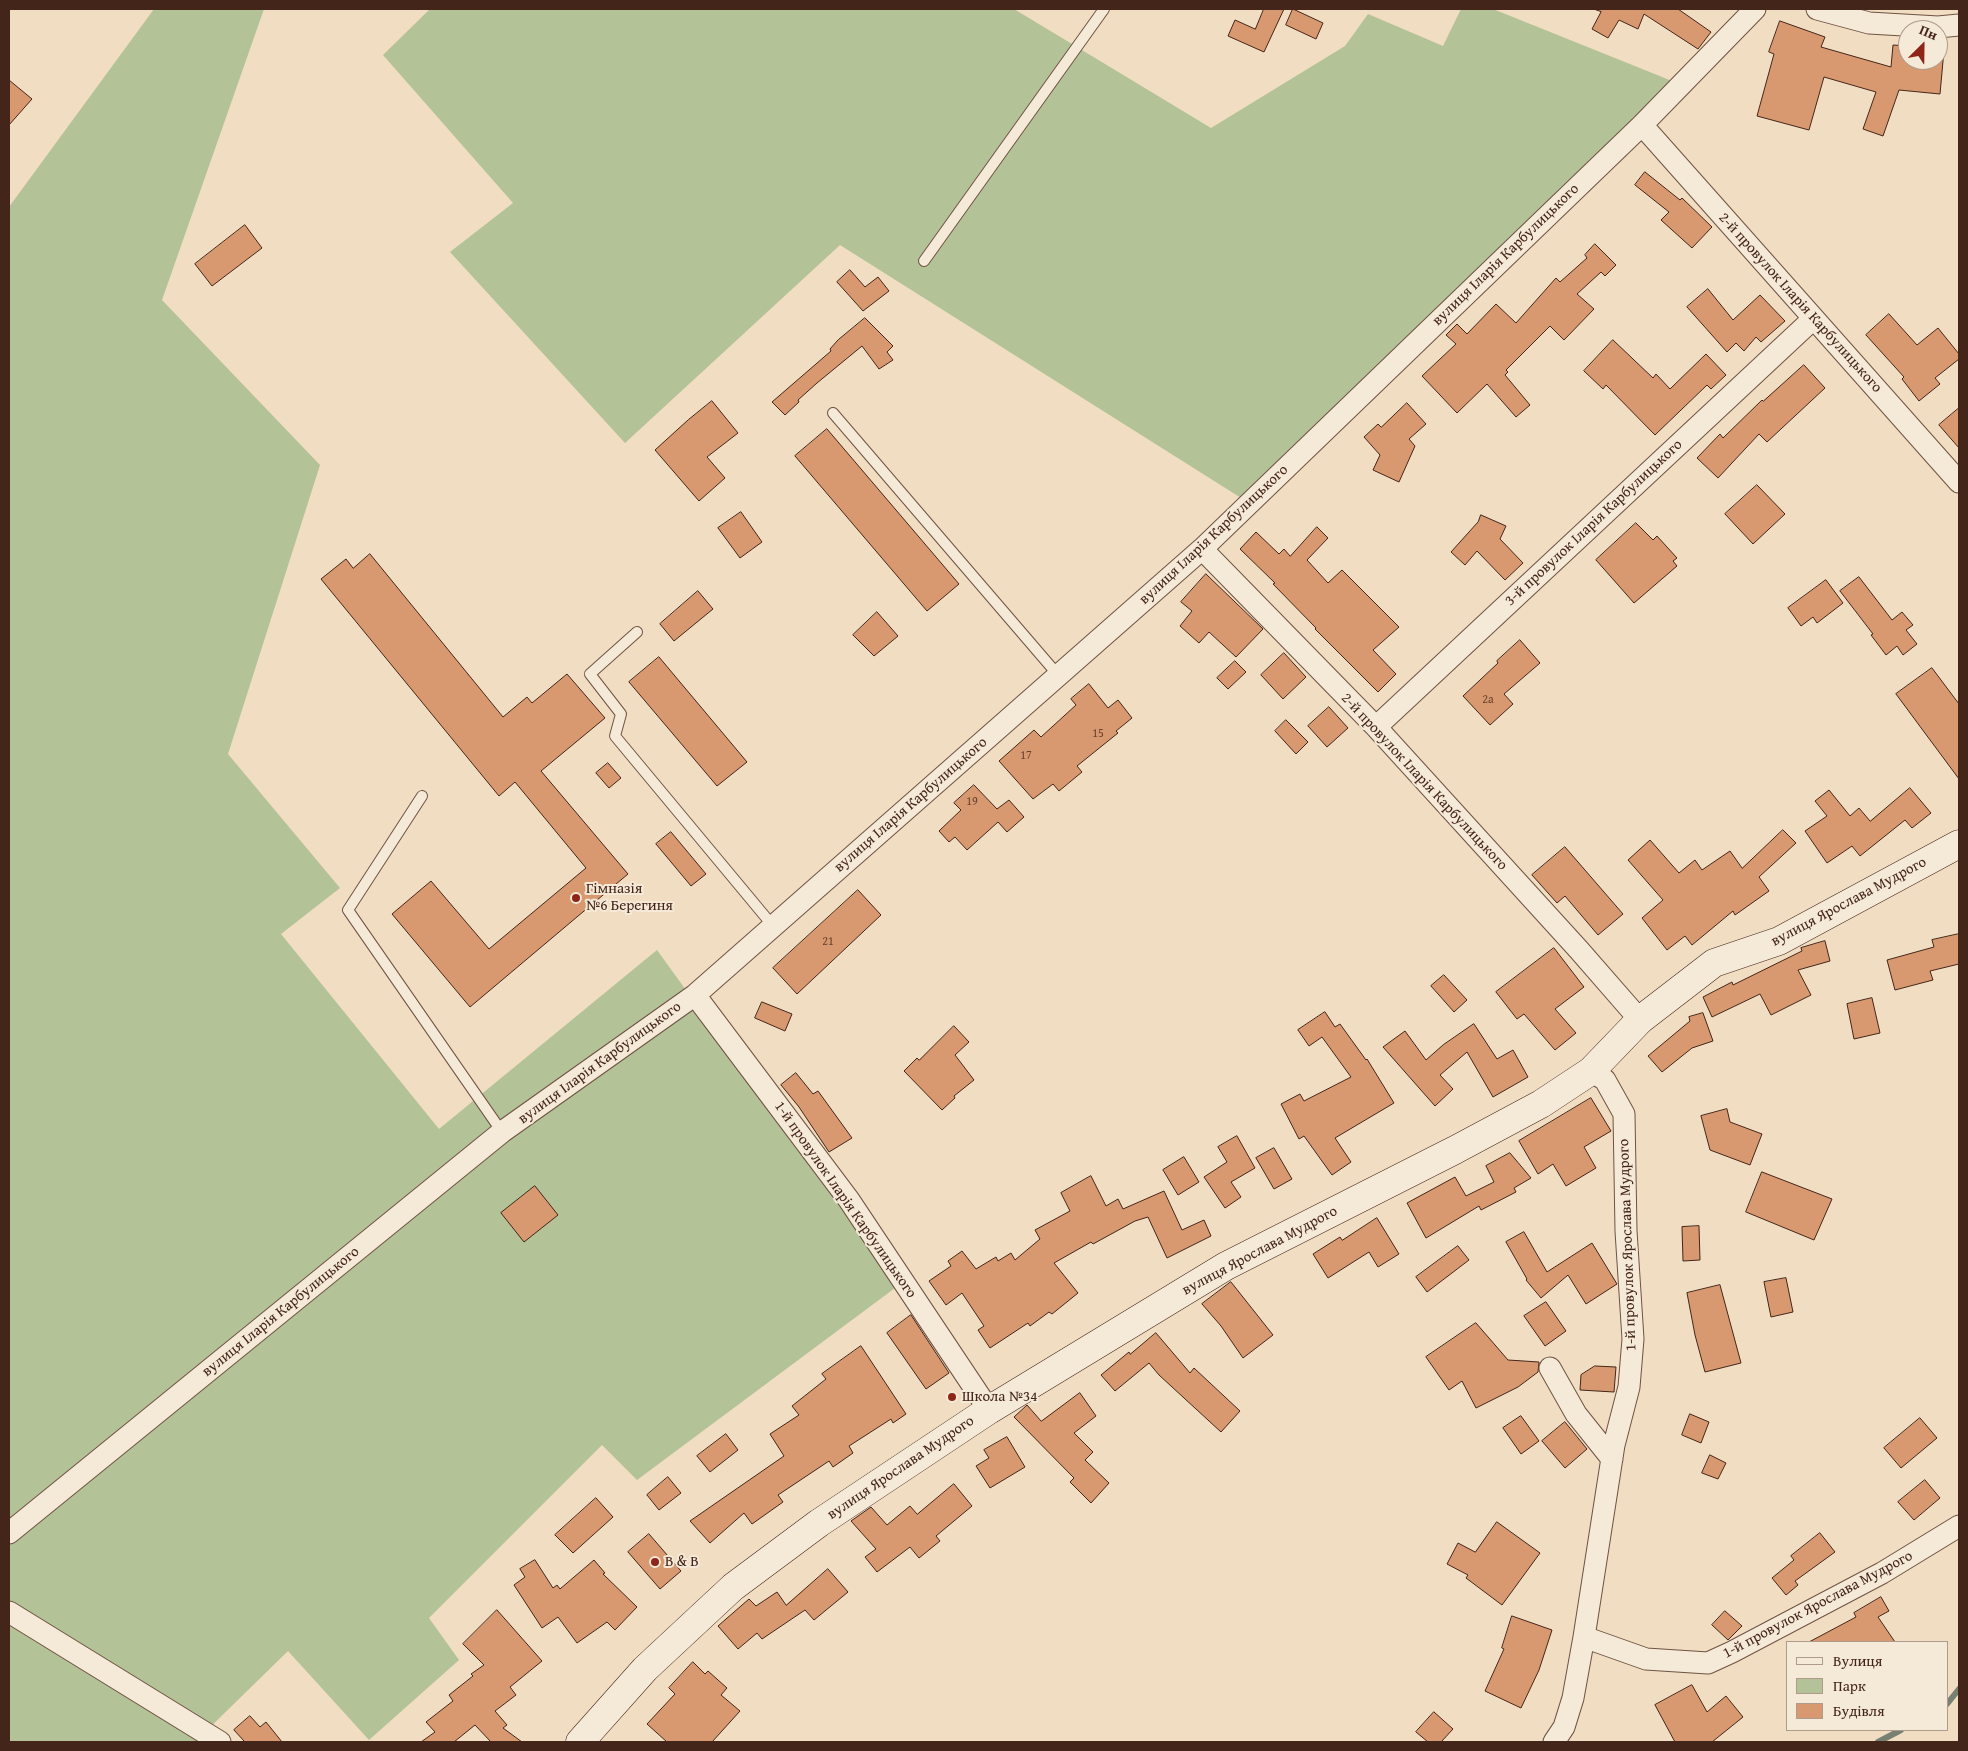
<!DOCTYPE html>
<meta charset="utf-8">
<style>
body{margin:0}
#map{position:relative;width:1968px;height:1751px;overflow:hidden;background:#f0ddc2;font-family:"Gentium Book Plus",serif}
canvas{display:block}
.frame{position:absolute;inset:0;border:10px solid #442519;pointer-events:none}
.legend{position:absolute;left:1786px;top:1641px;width:162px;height:90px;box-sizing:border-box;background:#f5e9d7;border:1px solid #ae9b8b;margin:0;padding:6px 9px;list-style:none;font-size:15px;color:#442519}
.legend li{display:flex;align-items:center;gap:10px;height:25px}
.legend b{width:25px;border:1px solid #ae9b8b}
.north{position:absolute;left:1898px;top:20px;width:50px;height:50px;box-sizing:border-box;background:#f5e9d7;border:1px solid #ae9b8b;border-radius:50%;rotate:23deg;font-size:14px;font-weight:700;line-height:20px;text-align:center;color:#442519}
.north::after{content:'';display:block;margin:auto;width:18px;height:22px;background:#8f2418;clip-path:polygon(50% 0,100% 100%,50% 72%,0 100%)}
</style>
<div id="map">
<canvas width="1968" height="1751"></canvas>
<div class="frame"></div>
<ul class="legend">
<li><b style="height:6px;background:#f5e9d7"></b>Вулиця</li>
<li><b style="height:14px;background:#b4c297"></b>Парк</li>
<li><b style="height:14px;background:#d89970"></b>Будівля</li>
</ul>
<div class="north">Пн</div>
</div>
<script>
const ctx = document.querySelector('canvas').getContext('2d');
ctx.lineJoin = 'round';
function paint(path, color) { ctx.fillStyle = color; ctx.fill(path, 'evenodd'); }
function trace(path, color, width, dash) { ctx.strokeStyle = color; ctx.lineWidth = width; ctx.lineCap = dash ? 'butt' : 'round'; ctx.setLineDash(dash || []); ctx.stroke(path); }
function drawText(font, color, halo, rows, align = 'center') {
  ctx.font = font + ' "Gentium Book Plus",serif'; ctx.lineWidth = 4; ctx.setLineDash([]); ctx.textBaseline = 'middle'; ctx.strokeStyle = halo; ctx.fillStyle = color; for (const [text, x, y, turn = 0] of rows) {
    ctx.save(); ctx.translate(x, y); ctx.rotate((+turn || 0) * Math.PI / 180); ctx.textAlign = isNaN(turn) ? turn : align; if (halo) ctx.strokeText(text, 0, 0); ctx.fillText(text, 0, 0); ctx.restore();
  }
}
paint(new Path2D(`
 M 154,9 L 264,9 L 162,300 L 320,465 L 228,754 L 340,888 L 281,934 L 439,1129 L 657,950 L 899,1285 L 637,1480 L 602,1445 L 429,1618 L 459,1660 L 369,1740 L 288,1651 L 200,1737 L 207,1742 L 9,1742 L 9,207 Z
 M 430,9 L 1014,9 L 1211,128 L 1345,46 L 1368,14 L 1443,46 L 1461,9 L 1493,9 L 1687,87 L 1257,508 L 840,245 L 625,443 L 450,252 L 513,203 L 383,55 Z`), '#b4c297');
trace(new Path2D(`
 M 1947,1704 L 1959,1689
 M 1878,1742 L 1901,1730`), '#788072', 6);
const building = new Path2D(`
 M 1264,9 L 1284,9 L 1264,52 L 1228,36 L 1235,20 L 1255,29 Z
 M 1293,9 L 1323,23 L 1316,39 L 1286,25 Z
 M 1594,9 L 1678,9 L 1711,32 L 1698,49 L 1644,14 L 1638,29 L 1619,20 L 1608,38 L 1592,29 L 1601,12 Z
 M 1780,21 L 1825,37 L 1821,47 L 1891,67 L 1893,45 L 1908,46 L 1908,60 L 1938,60 L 1938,49 L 1944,50 L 1940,94 L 1899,90 L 1883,136 L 1863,129 L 1876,92 L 1824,77 L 1809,130 L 1757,116 L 1774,54 L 1769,52 Z
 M 9,80 L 32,99 L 9,125 Z
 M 1645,172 L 1680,200 L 1682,198 L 1712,227 L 1692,248 L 1661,220 L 1669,212 L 1635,185 Z
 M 245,225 L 262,248 L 212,286 L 195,264 Z
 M 1595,244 L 1616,265 L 1605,276 L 1601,272 L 1577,294 L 1594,309 L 1564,340 L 1550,326 L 1506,370 L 1508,372 L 1505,375 L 1530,405 L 1516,417 L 1487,384 L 1457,413 L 1422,376 L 1456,344 L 1446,335 L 1457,324 L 1467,334 L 1496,304 L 1516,323 L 1556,278 L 1560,282 L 1587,258 L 1585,255 Z
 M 850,270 L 865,287 L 878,277 L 889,291 L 863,311 L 837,282 Z
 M 1708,289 L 1733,320 L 1760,295 L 1785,321 L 1761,342 L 1756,337 L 1744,351 L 1736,343 L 1727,352 L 1687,307 Z
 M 1889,314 L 1917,345 L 1938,328 L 1959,354 L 1959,359 L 1935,378 L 1940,384 L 1919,401 L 1902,379 L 1904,377 L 1866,335 Z
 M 865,318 L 893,346 L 887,352 L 893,360 L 879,369 L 862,346 L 817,383 L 798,400 L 799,402 L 785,415 L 772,402 L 831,351 L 830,349 L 838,340 Z
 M 1613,340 L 1653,378 L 1656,374 L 1670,389 L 1706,354 L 1726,375 L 1711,389 L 1707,385 L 1655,435 L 1606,385 L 1603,389 L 1584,371 Z
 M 1804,365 L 1825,388 L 1767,442 L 1759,434 L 1718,478 L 1697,458 L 1720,434 L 1723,438 L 1762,400 L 1763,401 Z
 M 712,401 L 738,433 L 707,457 L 725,478 L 699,501 L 655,450 L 688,420 Z
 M 1407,403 L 1426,424 L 1409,439 L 1415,446 L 1399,482 L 1373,470 L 1380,455 L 1364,437 L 1378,424 L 1381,427 Z
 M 1959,408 L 1959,448 L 1939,425 Z
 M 827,429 L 959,584 L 927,611 L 795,456 Z
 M 1757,485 L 1785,514 L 1753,544 L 1725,514 Z
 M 741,512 L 762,542 L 740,558 L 718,528 Z
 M 1481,515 L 1506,526 L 1500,539 L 1523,563 L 1505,580 L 1477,551 L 1465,565 L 1451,552 L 1478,522 Z
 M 1636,523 L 1653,540 L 1657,536 L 1677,558 L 1673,561 L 1677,566 L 1634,603 L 1596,560 Z
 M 1317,527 L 1328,538 L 1307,560 L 1328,583 L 1342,570 L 1399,627 L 1373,650 L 1396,674 L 1378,692 L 1315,629 L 1316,628 L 1273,584 L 1275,583 L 1240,549 L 1256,532 L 1279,554 L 1284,549 L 1290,556 Z
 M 370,554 L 503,717 L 527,697 L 532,703 L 567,674 L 605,718 L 541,771 L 628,874 L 470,1007 L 392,914 L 431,881 L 489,949 L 586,868 L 515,782 L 499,796 L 321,579 L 346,559 L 353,568 Z
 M 1206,574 L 1263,629 L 1236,657 L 1209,632 L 1199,643 L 1180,626 L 1192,611 L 1181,602 Z
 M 1859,577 L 1892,620 L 1902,612 L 1913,625 L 1906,630 L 1917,644 L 1903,655 L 1897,646 L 1886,655 L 1871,635 L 1873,634 L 1840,591 Z
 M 1826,580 L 1843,603 L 1817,623 L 1813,617 L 1801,626 L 1788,608 Z
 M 698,591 L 713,609 L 674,641 L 660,624 Z
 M 877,612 L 898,636 L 874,656 L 853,635 Z
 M 1520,640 L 1540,663 L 1504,694 L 1513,704 L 1490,725 L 1463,696 L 1498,663 L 1497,661 Z
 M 1284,653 L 1306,677 L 1283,699 L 1261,675 Z
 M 659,657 L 747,762 L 717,786 L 629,682 Z
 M 1235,661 L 1246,672 L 1228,689 L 1217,678 Z
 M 1932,668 L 1959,704 L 1959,779 L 1896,694 Z
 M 1089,684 L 1108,708 L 1118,700 L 1132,718 L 1116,731 L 1118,733 L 1077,766 L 1082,772 L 1059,791 L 1053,784 L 1033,799 L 999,761 L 1034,730 L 1041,737 L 1076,705 L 1071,699 Z
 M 1329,707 L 1348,728 L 1327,747 L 1308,726 Z
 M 1286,720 L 1308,742 L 1296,754 L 1275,731 Z
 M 608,763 L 621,778 L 609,788 L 596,773 Z
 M 974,785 L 997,809 L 1009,800 L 1024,817 L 1007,832 L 998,822 L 967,850 L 955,837 L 949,842 L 939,831 L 961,810 L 954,803 Z
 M 1910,788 L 1931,813 L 1912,828 L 1905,820 L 1860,856 L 1852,846 L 1827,863 L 1805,831 L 1827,816 L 1815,801 L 1829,790 L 1850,816 L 1859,808 L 1870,821 Z
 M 1783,830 L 1796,843 L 1759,877 L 1769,891 L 1735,915 L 1733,911 L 1692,945 L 1685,936 L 1667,950 L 1642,918 L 1663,900 L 1628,860 L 1650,840 L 1679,873 L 1695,860 L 1702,870 L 1730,851 L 1742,868 Z
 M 671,832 L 706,874 L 691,886 L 656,844 Z
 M 1565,847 L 1623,914 L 1598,935 L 1565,896 L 1557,903 L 1532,875 Z
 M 858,890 L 881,915 L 797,994 L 773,968 Z
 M 1959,934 L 1959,964 L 1930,971 L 1933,980 L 1895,990 L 1887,960 L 1934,947 L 1932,940 Z
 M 1825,941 L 1830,961 L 1798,970 L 1811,995 L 1771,1015 L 1760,994 L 1712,1017 L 1703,997 L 1732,982 L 1733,985 L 1802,951 L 1801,948 Z
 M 1554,948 L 1584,987 L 1555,1009 L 1576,1033 L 1555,1050 L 1524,1014 L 1517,1019 L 1496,992 Z
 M 1444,975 L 1467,1000 L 1454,1012 L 1431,986 Z
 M 1872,998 L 1880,1033 L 1854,1039 L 1847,1004 Z
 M 762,1002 L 792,1014 L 785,1031 L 755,1018 Z
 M 1325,1012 L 1335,1027 L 1340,1024 L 1366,1060 L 1367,1059 L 1394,1103 L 1335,1138 L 1351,1162 L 1332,1175 L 1304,1136 L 1299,1139 L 1281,1104 L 1300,1094 L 1304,1101 L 1351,1077 L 1322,1037 L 1309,1046 L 1298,1030 Z
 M 1703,1013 L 1713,1041 L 1692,1048 L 1662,1072 L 1648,1056 L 1690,1021 L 1689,1017 Z
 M 1474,1024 L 1497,1059 L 1513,1050 L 1528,1077 L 1493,1097 L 1467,1052 L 1440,1075 L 1453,1089 L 1435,1106 L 1383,1047 L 1405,1031 L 1426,1060 L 1443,1045 Z
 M 954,1026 L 969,1042 L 955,1055 L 974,1080 L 954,1096 L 955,1098 L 942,1110 L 904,1071 L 917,1058 L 919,1060 Z
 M 796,1073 L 813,1094 L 818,1091 L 852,1138 L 829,1152 L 799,1107 L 781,1085 Z
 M 1591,1098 L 1611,1131 L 1584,1147 L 1596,1168 L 1566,1186 L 1553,1164 L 1538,1174 L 1519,1141 Z
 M 1727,1109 L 1730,1122 L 1762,1134 L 1750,1165 L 1710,1150 L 1701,1116 Z
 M 1237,1136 L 1255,1168 L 1231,1182 L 1241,1197 L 1225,1208 L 1204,1177 L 1227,1162 L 1218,1147 Z
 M 1274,1148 L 1292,1179 L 1274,1189 L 1256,1158 Z
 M 1510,1153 L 1531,1178 L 1514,1188 L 1516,1192 L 1481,1210 L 1479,1206 L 1426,1238 L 1407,1203 L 1455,1177 L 1466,1196 L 1494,1182 L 1486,1166 Z
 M 1184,1157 L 1199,1182 L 1178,1195 L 1163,1170 Z
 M 1762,1172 L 1832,1199 L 1814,1240 L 1746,1212 Z
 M 1091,1176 L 1106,1206 L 1118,1199 L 1123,1209 L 1164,1191 L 1182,1230 L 1204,1220 L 1211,1236 L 1167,1258 L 1148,1217 L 1135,1221 L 1093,1244 L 1091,1242 L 1054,1263 L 1078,1293 L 1052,1314 L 1049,1312 L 1030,1326 L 1028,1323 L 990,1348 L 978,1330 L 984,1326 L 962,1293 L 946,1305 L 929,1281 L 951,1266 L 948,1261 L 962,1251 L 976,1269 L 996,1257 L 998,1261 L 1011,1253 L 1015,1260 L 1040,1239 L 1035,1230 L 1070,1211 L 1061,1193 Z
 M 535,1186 L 558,1215 L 524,1242 L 501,1213 Z
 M 1377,1218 L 1399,1254 L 1378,1267 L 1369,1252 L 1328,1278 L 1313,1254 L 1340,1237 L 1342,1240 Z
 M 1699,1226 L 1700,1260 L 1683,1261 L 1682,1227 Z
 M 1524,1232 L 1547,1272 L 1592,1243 L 1617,1284 L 1586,1304 L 1568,1275 L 1541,1298 L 1526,1280 L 1527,1279 L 1506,1242 Z
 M 1458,1246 L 1469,1260 L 1427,1292 L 1416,1277 Z
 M 1786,1278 L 1793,1312 L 1771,1317 L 1764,1282 Z
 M 1231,1282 L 1273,1335 L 1243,1358 L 1221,1326 L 1202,1304 Z
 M 1720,1285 L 1741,1363 L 1705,1372 L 1695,1335 L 1687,1293 Z
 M 1546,1302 L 1566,1331 L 1545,1346 L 1524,1316 Z
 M 911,1315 L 949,1373 L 926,1389 L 887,1333 Z
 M 1476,1323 L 1508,1360 L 1539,1362 L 1538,1372 L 1518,1387 L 1476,1408 L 1462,1381 L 1449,1390 L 1426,1357 Z
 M 1156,1333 L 1190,1373 L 1194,1368 L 1240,1411 L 1221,1432 L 1159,1375 L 1149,1363 L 1115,1391 L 1101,1375 L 1129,1352 L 1130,1354 Z
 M 861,1346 L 906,1414 L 893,1423 L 891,1419 L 849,1446 L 853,1453 L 833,1467 L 829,1461 L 778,1495 L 783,1502 L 752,1524 L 744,1513 L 710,1543 L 690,1521 L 784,1456 L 770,1434 L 799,1415 L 792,1406 L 826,1379 L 822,1374 Z
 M 1595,1366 L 1616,1367 L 1614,1392 L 1580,1390 L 1581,1375 Z
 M 1080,1393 L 1096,1416 L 1074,1433 L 1093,1452 L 1085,1460 L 1109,1483 L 1091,1503 L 1070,1482 L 1074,1478 L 1014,1417 L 1027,1405 L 1041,1421 Z
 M 1690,1414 L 1709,1422 L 1701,1443 L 1682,1435 Z
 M 1521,1416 L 1539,1441 L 1521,1454 L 1503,1428 Z
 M 1920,1418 L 1937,1438 L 1901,1468 L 1884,1448 Z
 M 1565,1422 L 1587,1449 L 1565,1468 L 1542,1441 Z
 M 726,1434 L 738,1450 L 710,1472 L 697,1456 Z
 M 1007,1437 L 1025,1467 L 990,1488 L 976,1466 L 989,1458 L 984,1450 Z
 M 1710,1455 L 1726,1463 L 1718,1479 L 1702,1473 Z
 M 668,1477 L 681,1493 L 659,1510 L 647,1495 Z
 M 1925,1480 L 1940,1498 L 1914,1520 L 1898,1502 Z
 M 954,1484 L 972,1506 L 936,1536 L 940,1541 L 919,1558 L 910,1547 L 877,1572 L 865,1557 L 876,1549 L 851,1521 L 871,1507 L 887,1525 L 910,1506 L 917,1514 Z
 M 596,1498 L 613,1517 L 573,1553 L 555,1535 Z
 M 1497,1522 L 1540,1553 L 1502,1605 L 1466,1578 L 1468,1575 L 1447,1564 L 1458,1543 L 1475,1552 Z
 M 1820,1533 L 1835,1552 L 1795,1581 L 1798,1585 L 1786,1595 L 1772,1578 L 1794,1560 L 1791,1556 Z
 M 649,1534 L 681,1571 L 660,1589 L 628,1552 Z
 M 535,1560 L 553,1588 L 557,1585 L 560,1589 L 594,1560 L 605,1573 L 603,1574 L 637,1607 L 615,1630 L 607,1622 L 577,1643 L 558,1617 L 542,1628 L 514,1585 L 525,1577 L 520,1569 Z
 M 828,1569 L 848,1592 L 814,1620 L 805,1610 L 762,1639 L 757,1633 L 738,1649 L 718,1626 L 749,1599 L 756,1606 L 777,1592 L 786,1605 Z
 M 1881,1597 L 1889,1611 L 1878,1617 L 1895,1642 L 1809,1642 L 1856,1617 L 1854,1613 Z
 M 497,1610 L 542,1661 L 510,1687 L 516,1695 L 495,1711 L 507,1725 L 503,1728 L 522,1742 L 491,1742 L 475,1725 L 454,1742 L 421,1742 L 435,1732 L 426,1722 L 453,1701 L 449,1695 L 473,1676 L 471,1674 L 484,1665 L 463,1644 Z
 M 1725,1611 L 1742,1626 L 1728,1640 L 1712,1625 Z
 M 1512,1616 L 1552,1630 L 1539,1670 L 1521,1708 L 1485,1691 L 1504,1649 L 1502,1648 Z
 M 693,1662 L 705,1674 L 708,1671 L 727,1688 L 721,1695 L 740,1711 L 712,1742 L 667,1742 L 647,1724 L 675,1694 L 669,1688 Z
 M 1692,1685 L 1707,1712 L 1726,1696 L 1743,1717 L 1712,1742 L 1675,1742 L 1655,1705 Z
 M 1434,1712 L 1453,1729 L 1441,1742 L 1428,1742 L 1416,1732 Z
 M 250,1716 L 260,1727 L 266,1722 L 282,1742 L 242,1742 L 244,1741 L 234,1730 Z`);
paint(building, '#d89970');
trace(building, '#442519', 1);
const lane = new Path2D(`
 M 924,261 L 1104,9
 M 833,413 L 1058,675
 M 637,632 L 590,674 L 621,714 L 615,736 L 773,926
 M 422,796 L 348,910 L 502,1132`);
const street = new Path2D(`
 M 1817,9 L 1869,23 L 1938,27 L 1959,25
 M 1642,125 L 1959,482
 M 1202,549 L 1376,727 L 1579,950 L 1640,1020
 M 1376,727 L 1813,319
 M 695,995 L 849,1200 L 989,1410
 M 1550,1368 L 1576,1414 L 1612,1459
 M 9,1533 L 502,1132 L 695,995 L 1202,549 L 1642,125 L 1755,9
 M 9,1612 L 220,1742
 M 1584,1637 L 1646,1659 L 1708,1663 L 1732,1652 L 1882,1573 L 1959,1526
 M 1554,1742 L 1564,1727 L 1573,1698 L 1584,1637 L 1614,1445 L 1629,1387 L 1633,1339 L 1626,1231 L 1624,1114 L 1605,1080 L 1591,1071`);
const secondary = new Path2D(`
 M 580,1742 L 645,1669 L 733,1587 L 819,1523 L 989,1410 L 1226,1266 L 1455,1150 L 1541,1104 L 1591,1071 L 1640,1020 L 1714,963 L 1779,941 L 1959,844`);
trace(lane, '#6f5343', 12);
trace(street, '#6f5343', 23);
trace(secondary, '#442519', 29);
trace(lane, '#f5e9d7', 10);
trace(street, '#f5e9d7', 21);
trace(secondary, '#f5e9d7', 28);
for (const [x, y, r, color] of [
 [576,898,5,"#8f2418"],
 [952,1397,5,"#8f2418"],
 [655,1562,5,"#8f2418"]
]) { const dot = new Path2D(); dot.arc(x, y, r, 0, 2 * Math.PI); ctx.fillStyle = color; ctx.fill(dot); trace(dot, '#f5e9d7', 2); }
drawText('12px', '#69422f', null, [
 ["2а",1488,700],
 ["15",1098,734],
 ["17",1026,756],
 ["19",972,802],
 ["21",828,942]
]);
drawText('15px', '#442519', '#f5e9d7', [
 ["вулиця Іларія Карбулицького",1506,255,-44],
 ["2-й провулок Іларія Карбулицького",1800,303,48],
 ["3-й провулок Іларія Карбулицького",1594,523,-43],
 ["вулиця Іларія Карбулицького",1214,535,-43],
 ["2-й провулок Іларія Карбулицького",1424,782,47],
 ["вулиця Іларія Карбулицького",911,805,-41],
 ["вулиця Ярослава Мудрого",1849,902,-28],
 ["вулиця Іларія Карбулицького",600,1063,-36],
 ["1-й провулок Іларія Карбулицького",845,1200,55],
 ["1-й провулок Ярослава Мудрого",1628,1245,-92],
 ["вулиця Ярослава Мудрого",1260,1251,-28],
 ["вулиця Іларія Карбулицького",281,1312,-39],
 ["вулиця Ярослава Мудрого",901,1468,-34],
 ["1-й провулок Ярослава Мудрого",1818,1605,-28]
]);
drawText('15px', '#442519', '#f5e9d7', [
 ["Гімназія",586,889],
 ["№6 Берегиня",586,906],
 ["Школа №34",962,1397],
 ["B & B",665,1562]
], 'left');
</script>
